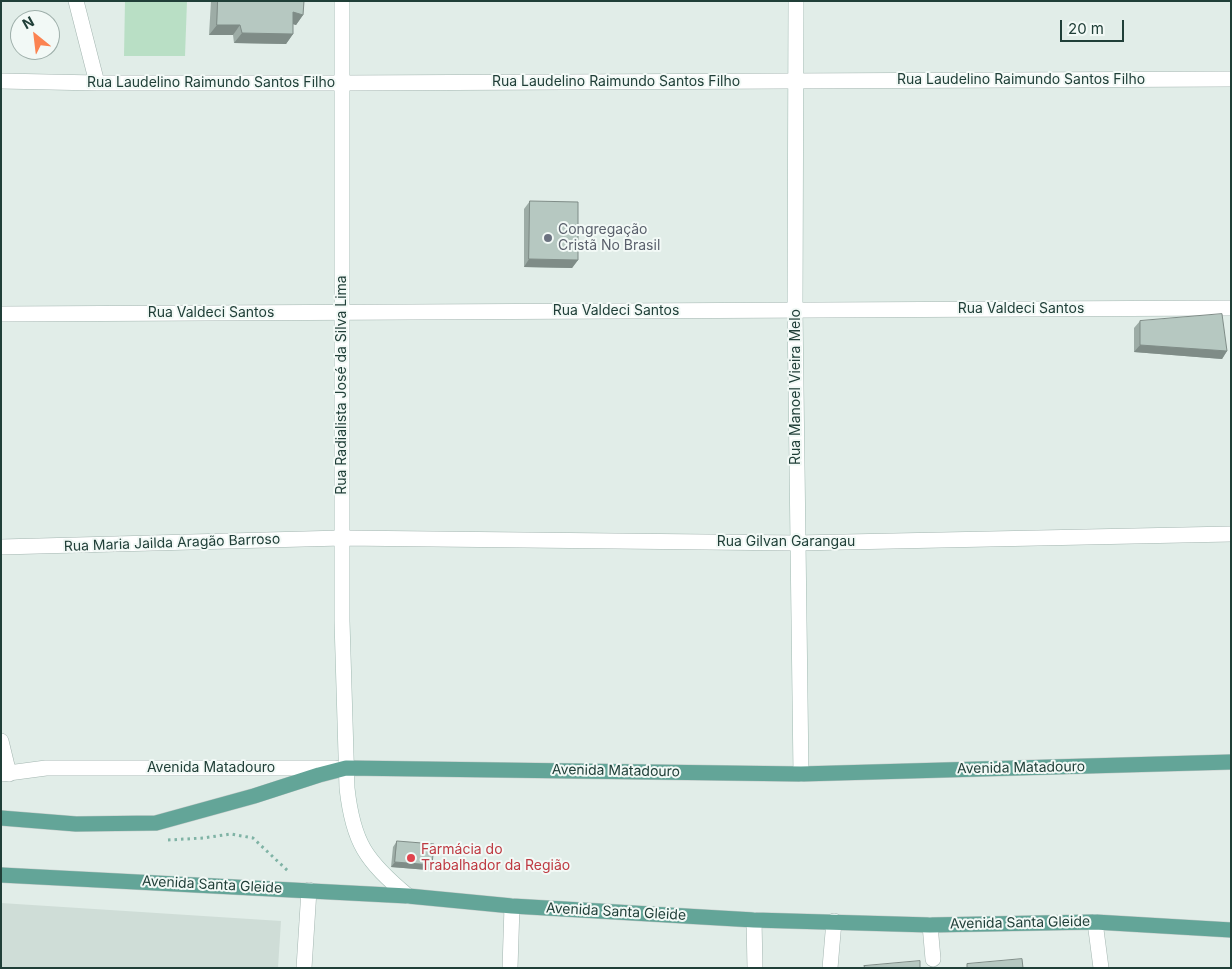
<!DOCTYPE html>
<meta charset="utf-8">
<style>
body{margin:0}
#map{position:relative;width:1232px;height:969px;overflow:hidden;background:#e1ede8;font-family:Inter,sans-serif}
canvas{display:block}
.frame{position:absolute;inset:0;border:2px solid #203f38;pointer-events:none}
.north{position:absolute;left:10px;top:10px;width:50px;height:50px;box-sizing:border-box;background:#f2f9f6;border:1px solid #9eafaa;border-radius:50%;rotate:331deg;font-size:14px;font-weight:700;line-height:20px;text-align:center;color:#203f38}
.north::after{content:'';display:block;margin:auto;width:18px;height:22px;background:#fb8351;clip-path:polygon(50% 0,100% 100%,50% 72%,0 100%)}
.scale{position:absolute;left:1060px;top:20px;width:64px;height:22px;box-sizing:border-box;border:2px solid #203f38;border-top:0;padding-left:6px;font-size:15px;line-height:18px;white-space:nowrap;color:#203f38;-webkit-text-stroke:4px #f2f9f6;paint-order:stroke}
</style>
<div id="map">
<canvas width="1232" height="969"></canvas>
<div class="frame"></div>
<div class="north">N</div>
<div class="scale">20 m</div>
</div>
<script>
const ctx = document.querySelector('canvas').getContext('2d');
ctx.lineJoin = 'round';
function paint(path, color) { ctx.fillStyle = color; ctx.fill(path, 'evenodd'); }
function trace(path, color, width, dash) { ctx.strokeStyle = color; ctx.lineWidth = width; ctx.lineCap = dash ? 'butt' : 'round'; ctx.setLineDash(dash || []); ctx.stroke(path); }
function drawText(font, color, halo, rows, align = 'center') {
  ctx.font = font + ' Inter,sans-serif'; ctx.lineWidth = 4; ctx.setLineDash([]); ctx.textBaseline = 'middle'; ctx.strokeStyle = halo; ctx.fillStyle = color; for (const [text, x, y, turn = 0] of rows) {
    ctx.save(); ctx.translate(x, y); ctx.rotate((+turn || 0) * Math.PI / 180); ctx.textAlign = isNaN(turn) ? turn : align; if (halo) ctx.strokeText(text, 0, 0); ctx.fillText(text, 0, 0); ctx.restore();
  }
}
paint(new Path2D(`
 M 1,903 L 281,921 L 278,968 L 1,968 Z`), '#cfddd7');
paint(new Path2D(`
 M 125,1 L 187,1 L 185,56 L 124,56 Z`), '#b9dfc5');
const street = new Path2D(`
 M 76,1 L 97,83
 M 1,81 L 97,83 L 342,83 L 1231,79
 M 1,314 L 1231,308
 M 1,547 L 342,538 L 797,543 L 1231,534
 M 1,741 L 9,774
 M 1,774 L 46,768 L 335,768
 M 754,920 L 755,968
 M 1095,922 L 1101,968
 M 930,925 L 933,959
 M 304,968 L 309,890
 M 510,968 L 512,906
 M 830,968 L 834,921`);
const secondary = new Path2D(`
 M 342,1 L 342,621 L 347,788 C 353,843 366,861 408,896
 M 796,1 L 795,310 L 801,774`);
const primary = new Path2D(`
 M 1,818 L 76,824 L 156,823 L 254,796 L 319,775 L 346,768 L 801,774 L 1231,762
 M 1,875 L 408,896 L 512,906 L 754,920 L 930,925 L 1095,922 L 1231,930`);
trace(street, '#a3b5b0', 16);
trace(secondary, '#9fb9b1', 16);
trace(primary, '#c1c9c7', 16);
trace(new Path2D(`
 M 168,840 L 203,838 L 231,834 L 253,838 L 288,871`), '#7fb3a5', 3, [2.5, 4]);
trace(street, '#fff', 15);
trace(secondary, '#fff', 15);
trace(primary, '#63a598', 15);
paint(new Path2D(`
 M 211,1 L 304,1 L 303,15 L 296,25 L 293,24 L 293,34 L 286,44 L 234,43 L 233,35 L 209,35 Z
 M 530,201 L 578,260 L 572,268 L 524,267 L 524,209 Z
 M 1140,321 L 1227,351 L 1222,359 L 1134,352 L 1134,328 Z
 M 397,841 L 432,865 L 428,870 L 391,867 L 393,847 Z`), '#9daca6');
paint(new Path2D(`
 M 293,12 L 303,15 L 296,25 L 286,22 Z
 M 217,25 L 240,25 L 233,35 L 209,35 Z
 M 242,33 L 293,34 L 286,44 L 234,43 Z
 M 529,259 L 578,260 L 572,268 L 524,267 Z
 M 1140,345 L 1227,351 L 1222,359 L 1134,352 Z
 M 395,862 L 432,865 L 428,870 L 391,867 Z`), '#7f8c87');
const building = new Path2D(`
 M 218,1 L 304,1 L 303,15 L 293,12 L 293,34 L 242,33 L 240,25 L 217,25 Z
 M 530,201 L 578,202 L 578,260 L 529,259 Z
 M 1222,314 L 1227,351 L 1140,345 L 1140,321 Z
 M 397,841 L 434,844 L 432,865 L 395,862 Z
 M 1022,959 L 1023,968 L 967,968 L 967,964 Z
 M 920,961 L 920,968 L 865,968 L 864,966 Z`);
paint(building, '#b6c8c1');
trace(building, '#7f8c87', 1);
for (const [x, y, r, color] of [
 [548,238,5,"#6b7280"],
 [411,858,5,"#e0444e"]
]) { const dot = new Path2D(); dot.arc(x, y, r, 0, 2 * Math.PI); ctx.fillStyle = color; ctx.fill(dot); trace(dot, '#f2f9f6', 2); }
drawText('14px', '#203f38', '#f2f9f6', [
 ["Rua Laudelino Raimundo Santos Filho",1021,80],
 ["Rua Laudelino Raimundo Santos Filho",616,82],
 ["Rua Laudelino Raimundo Santos Filho",211,83],
 ["Rua Valdeci Santos",1021,309],
 ["Rua Valdeci Santos",616,311],
 ["Rua Valdeci Santos",211,313],
 ["Rua Radialista José da Silva Lima",342,385,-90],
 ["Rua Manoel Vieira Melo",796,387,-90],
 ["Rua Gilvan Garangau",786,542],
 ["Rua Maria Jailda Aragão Barroso",172,543,-2],
 ["Avenida Matadouro",211,768],
 ["Avenida Matadouro",1021,768,-1],
 ["Avenida Matadouro",616,771,1],
 ["Avenida Santa Gleide",212,885,3],
 ["Avenida Santa Gleide",616,912,3],
 ["Avenida Santa Gleide",1020,923,-1]
]);
drawText('14px', '#5b616d', '#f2f9f6', [
 ["Congregação",558,230],
 ["Cristã No Brasil",558,246]
], 'left');
drawText('14px', '#be3a42', '#f2f9f6', [
 ["Farmácia do",421,850],
 ["Trabalhador da Região",421,866]
], 'left');
</script>
